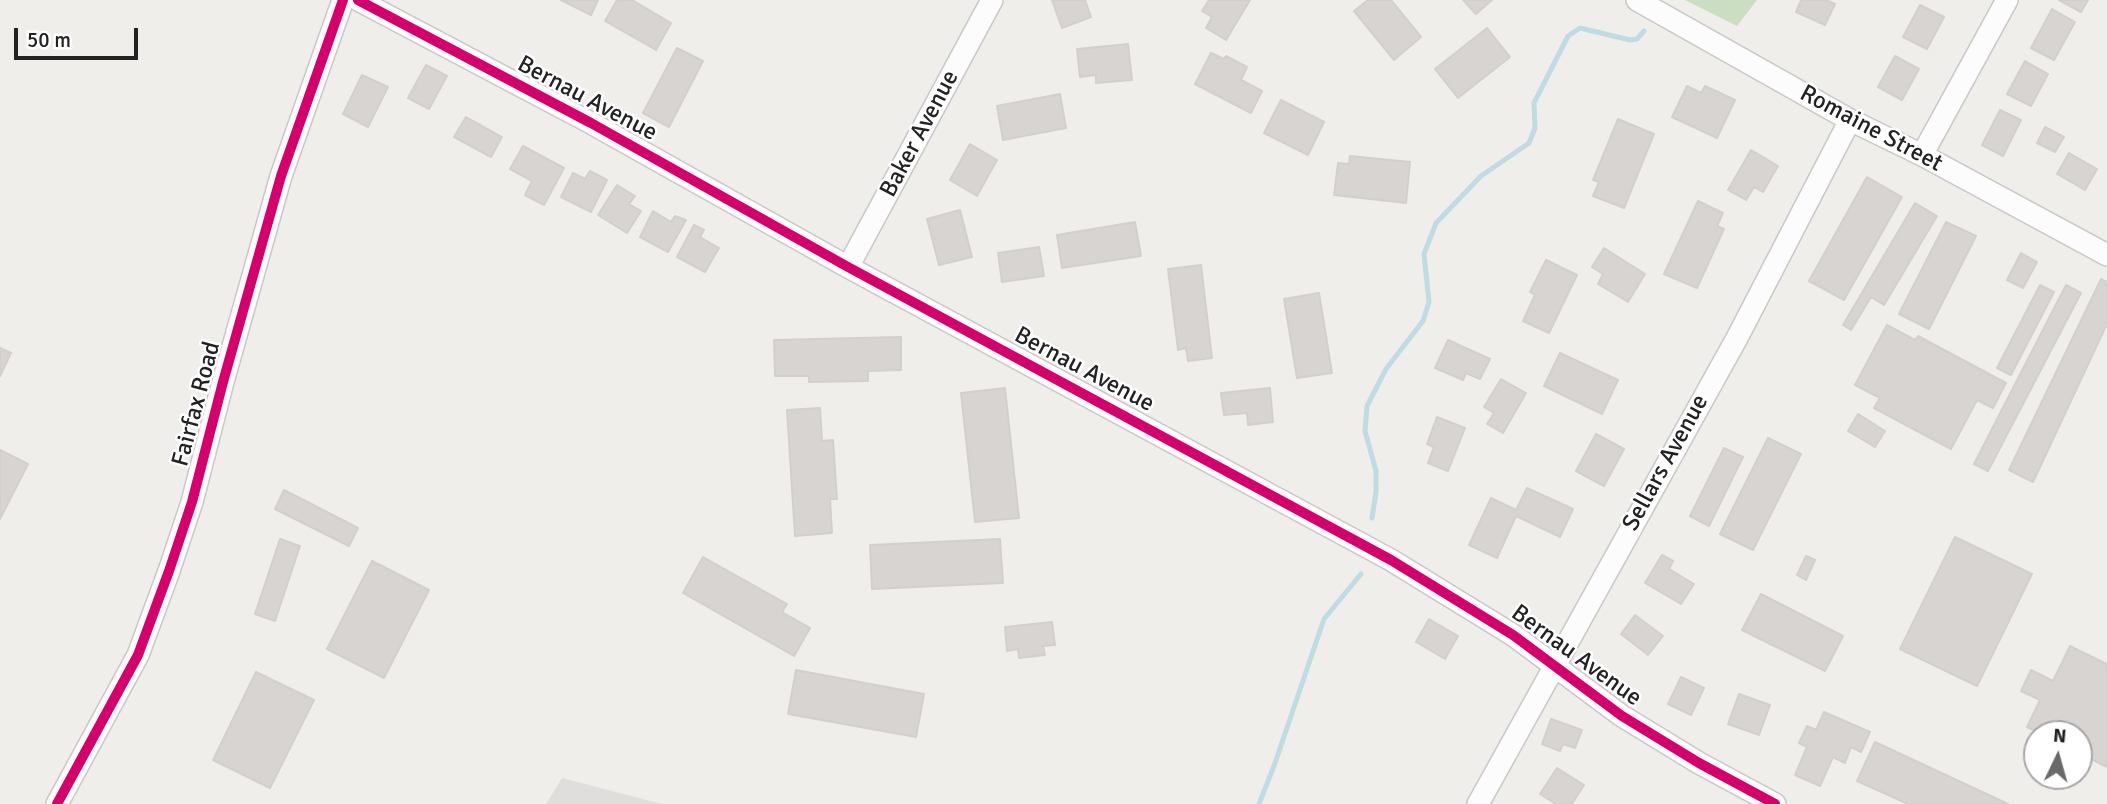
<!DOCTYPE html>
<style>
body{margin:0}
#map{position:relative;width:2107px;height:804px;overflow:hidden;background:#f0eeeb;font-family:Signika,sans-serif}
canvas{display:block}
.north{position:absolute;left:2023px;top:720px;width:70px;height:70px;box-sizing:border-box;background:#fff;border:2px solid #a7a7a7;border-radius:50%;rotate:5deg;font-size:19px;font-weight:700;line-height:28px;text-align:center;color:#222}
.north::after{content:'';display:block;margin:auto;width:24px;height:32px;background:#6a6968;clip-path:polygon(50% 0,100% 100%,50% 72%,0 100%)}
.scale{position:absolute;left:14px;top:28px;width:124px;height:32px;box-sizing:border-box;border:4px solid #222;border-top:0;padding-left:9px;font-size:21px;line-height:24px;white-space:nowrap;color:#222;-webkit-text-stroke:5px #fff;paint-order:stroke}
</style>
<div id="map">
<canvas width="2107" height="804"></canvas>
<div class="north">N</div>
<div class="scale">50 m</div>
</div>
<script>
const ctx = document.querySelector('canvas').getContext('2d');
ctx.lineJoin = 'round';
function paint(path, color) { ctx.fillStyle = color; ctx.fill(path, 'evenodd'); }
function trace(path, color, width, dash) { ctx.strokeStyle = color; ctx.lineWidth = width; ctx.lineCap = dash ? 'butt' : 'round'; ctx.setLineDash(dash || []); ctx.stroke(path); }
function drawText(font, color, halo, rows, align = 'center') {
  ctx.font = font + ' Signika,sans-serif'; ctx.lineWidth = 5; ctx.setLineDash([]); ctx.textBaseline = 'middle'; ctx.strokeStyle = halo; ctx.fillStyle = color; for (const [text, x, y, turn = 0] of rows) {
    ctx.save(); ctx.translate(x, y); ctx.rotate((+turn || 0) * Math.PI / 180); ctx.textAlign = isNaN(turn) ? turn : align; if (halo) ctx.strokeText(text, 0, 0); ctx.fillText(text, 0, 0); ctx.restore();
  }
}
paint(new Path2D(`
 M 562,778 L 662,804 L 546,804 Z`), '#dfdedc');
paint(new Path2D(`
 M 1685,0 L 1757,0 L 1737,26 Z`), '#cbdec1');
trace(new Path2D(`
 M 1372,518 L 1376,492 L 1376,471 L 1365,431 L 1367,406 L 1386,369 L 1423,321 L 1429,302 L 1424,254 L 1436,223 L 1481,176 L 1529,143 L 1535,128 L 1534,103 L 1568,36 L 1580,28 L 1630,40 L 1637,39 L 1644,31
 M 1259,804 L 1274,766 L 1324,619 L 1361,574`), '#bfdbe3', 5);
const building = new Path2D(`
 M 561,0 L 598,0 L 591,15 Z
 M 617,0 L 632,0 L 671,23 L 656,50 L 605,21 Z
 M 1052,0 L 1085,0 L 1091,17 L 1062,28 Z
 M 1209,0 L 1250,0 L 1226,40 L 1206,28 L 1212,17 L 1202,11 Z
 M 1368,0 L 1391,0 L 1421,37 L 1394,60 L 1354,11 Z
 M 1463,0 L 1492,0 L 1476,14 Z
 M 1801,0 L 1826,0 L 1835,4 L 1825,25 L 1796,12 Z
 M 2059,0 L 2088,0 L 2081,12 Z
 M 1920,5 L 1944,17 L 1927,49 L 1903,37 Z
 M 2052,9 L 2075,22 L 2054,60 L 2031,48 Z
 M 1487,28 L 1510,57 L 1458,98 L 1435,69 Z
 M 1128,44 L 1132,80 L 1096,83 L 1096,75 L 1080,77 L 1077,49 Z
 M 677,48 L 703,61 L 669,127 L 643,113 Z
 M 1211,53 L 1224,59 L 1226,56 L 1247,67 L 1241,80 L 1262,91 L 1251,113 L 1195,84 Z
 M 1895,56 L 1919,69 L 1902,100 L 1878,87 Z
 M 2025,61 L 2048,74 L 2031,106 L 2007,94 Z
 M 426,65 L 447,76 L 429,109 L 408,98 Z
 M 362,75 L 388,87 L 368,127 L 343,114 Z
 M 1687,86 L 1701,93 L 1705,86 L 1735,100 L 1717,138 L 1672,117 Z
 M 1060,94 L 1066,128 L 1003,140 L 997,106 Z
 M 1281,100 L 1324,122 L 1308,155 L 1264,133 Z
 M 2000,110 L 2021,120 L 2003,156 L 1982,145 Z
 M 466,117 L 502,137 L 491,157 L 454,137 Z
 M 1618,119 L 1654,134 L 1624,208 L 1593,196 L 1599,182 L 1593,180 Z
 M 2045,127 L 2064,137 L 2055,152 L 2037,143 Z
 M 970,144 L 997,160 L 977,196 L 950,180 Z
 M 523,146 L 564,168 L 544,205 L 525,195 L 532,181 L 510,169 Z
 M 1751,150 L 1778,166 L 1763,192 L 1754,187 L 1746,200 L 1728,190 Z
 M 2069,153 L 2097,169 L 2085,190 L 2057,174 Z
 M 1350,156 L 1410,162 L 1406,203 L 1334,195 L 1338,163 L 1349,164 Z
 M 590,171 L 607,180 L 591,212 L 561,197 L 573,173 L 585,179 Z
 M 1867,177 L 1902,197 L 1844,300 L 1809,281 Z
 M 617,185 L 635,196 L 629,204 L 641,211 L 627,233 L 598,215 Z
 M 1698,201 L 1723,213 L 1717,226 L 1724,229 L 1697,288 L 1664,274 Z
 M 1915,203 L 1937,216 L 1884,305 L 1871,297 L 1851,330 L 1843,325 Z
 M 960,210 L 972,257 L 939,265 L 927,219 Z
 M 653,211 L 671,222 L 675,216 L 686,220 L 668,252 L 640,237 Z
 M 1135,222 L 1141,256 L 1062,268 L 1057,235 Z
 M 1946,222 L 1976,236 L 1929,329 L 1899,314 Z
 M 694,225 L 704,230 L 700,237 L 719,248 L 705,272 L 677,257 Z
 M 1039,247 L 1044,276 L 1002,282 L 998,253 Z
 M 1604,248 L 1645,274 L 1628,302 L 1598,284 L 1603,274 L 1592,267 Z
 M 2021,253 L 2037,262 L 2023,288 L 2007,280 Z
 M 1546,260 L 1577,275 L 1549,333 L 1523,321 L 1535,295 L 1530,292 Z
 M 1201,265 L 1212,358 L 1188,361 L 1186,348 L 1178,350 L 1168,269 Z
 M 2101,279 L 2107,282 L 2107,324 L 2033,482 L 2009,470 Z
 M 2040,285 L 2054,292 L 2011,375 L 1997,368 Z
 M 2066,285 L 2081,293 L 1988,471 L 1974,464 Z
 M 1319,293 L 1332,373 L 1297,378 L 1284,299 Z
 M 1887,325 L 1915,340 L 1918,336 L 2006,383 L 1993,408 L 1977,400 L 1951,449 L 1874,408 L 1880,398 L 1855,385 Z
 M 901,337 L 901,370 L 868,371 L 868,381 L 809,382 L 809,376 L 775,376 L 774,340 Z
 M 1448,340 L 1490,359 L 1480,379 L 1466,373 L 1463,380 L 1435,368 Z
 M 0,348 L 11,353 L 0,376 Z
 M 1560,353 L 1618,380 L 1602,414 L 1544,386 Z
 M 1501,379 L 1526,393 L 1503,433 L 1487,424 L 1494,413 L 1484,407 Z
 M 1005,388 L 1019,518 L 975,522 L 961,393 Z
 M 1270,388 L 1273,422 L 1248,425 L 1247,413 L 1224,415 L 1221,393 Z
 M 820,408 L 822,441 L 833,440 L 837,499 L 830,499 L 832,533 L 795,536 L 787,410 Z
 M 1858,414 L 1885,431 L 1875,447 L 1848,431 Z
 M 1437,417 L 1465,428 L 1448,471 L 1428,463 L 1434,447 L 1427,444 Z
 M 1596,434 L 1624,449 L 1604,486 L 1576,471 Z
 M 1768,438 L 1801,454 L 1753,550 L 1720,534 Z
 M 1724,448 L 1743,457 L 1709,526 L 1690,516 Z
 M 0,450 L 28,464 L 0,519 Z
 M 1527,488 L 1573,509 L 1560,537 L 1516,516 L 1497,558 L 1469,545 L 1491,498 L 1516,510 Z
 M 284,490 L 358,528 L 349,546 L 275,509 Z
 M 1955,537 L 2032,574 L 1977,686 L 1900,649 Z
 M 280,539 L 300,546 L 275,621 L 255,614 Z
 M 1000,539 L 1003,583 L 872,589 L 870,545 Z
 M 1662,555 L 1673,561 L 1669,569 L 1694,584 L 1681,604 L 1645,583 Z
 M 1806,556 L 1815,560 L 1806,580 L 1797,575 Z
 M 703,557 L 787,604 L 782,612 L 810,628 L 794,656 L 683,593 Z
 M 372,561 L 429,590 L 384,678 L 327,649 Z
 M 1761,594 L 1843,636 L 1825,671 L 1742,630 Z
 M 1635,615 L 1663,636 L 1648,655 L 1621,634 Z
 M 1429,619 L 1458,636 L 1445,659 L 1416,642 Z
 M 1052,622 L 1055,645 L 1043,646 L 1045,655 L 1019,658 L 1018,649 L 1007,651 L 1005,627 Z
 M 2070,646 L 2107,664 L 2107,767 L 2079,753 L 2079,734 L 2041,734 L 2027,727 L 2040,700 L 2021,691 L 2031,670 L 2053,681 Z
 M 796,670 L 924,694 L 916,737 L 788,714 Z
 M 256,672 L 314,700 L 270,788 L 213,760 Z
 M 1681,677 L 1704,688 L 1691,715 L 1668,704 Z
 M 1739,694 L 1770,705 L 1759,735 L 1728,724 Z
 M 1824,712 L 1870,732 L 1861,752 L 1851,747 L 1845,763 L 1833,757 L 1820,786 L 1795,775 L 1807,747 L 1799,743 L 1807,726 L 1816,730 Z
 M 1551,719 L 1582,730 L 1575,748 L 1563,744 L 1560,751 L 1542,744 Z
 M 1875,742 L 2008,804 L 1908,804 L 1857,781 Z
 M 1557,768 L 1584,785 L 1572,804 L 1556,804 L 1540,794 Z`);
paint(building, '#d7d4d2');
trace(building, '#d3d0cc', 2);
const minor = new Path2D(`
 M 358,0 L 591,123 L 848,267 L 1391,560 L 1513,635 L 1622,716 L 1699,763 L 1775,804
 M 1637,0 L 1850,120 L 1922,155 L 2107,255
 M 1922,155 L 2007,0
 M 848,267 L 992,0
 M 57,804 L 138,655 L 169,571 L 192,502 L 223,382 L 281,176 L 343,0
 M 1478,804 L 1737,338 L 1850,120`);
trace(minor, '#c9c8c7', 24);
trace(minor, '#fdfcfc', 21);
trace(new Path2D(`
 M 358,0 L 591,123 L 848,267 L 1391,560 L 1513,635 L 1622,716 L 1699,763 L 1775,804
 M 57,804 L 138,655 L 169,571 L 192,502 L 223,382 L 281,176 L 343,0`), '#d6006c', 10);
drawText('24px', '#222', '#fff', [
 ["Bernau Avenue",587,99,28],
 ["Romaine Street",1871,129,28],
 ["Baker Avenue",920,134,-62],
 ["Bernau Avenue",1084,370,28],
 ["Fairfax Road",197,404,-75],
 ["Sellars Avenue",1666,463,-61],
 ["Bernau Avenue",1576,656,36]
]);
</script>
